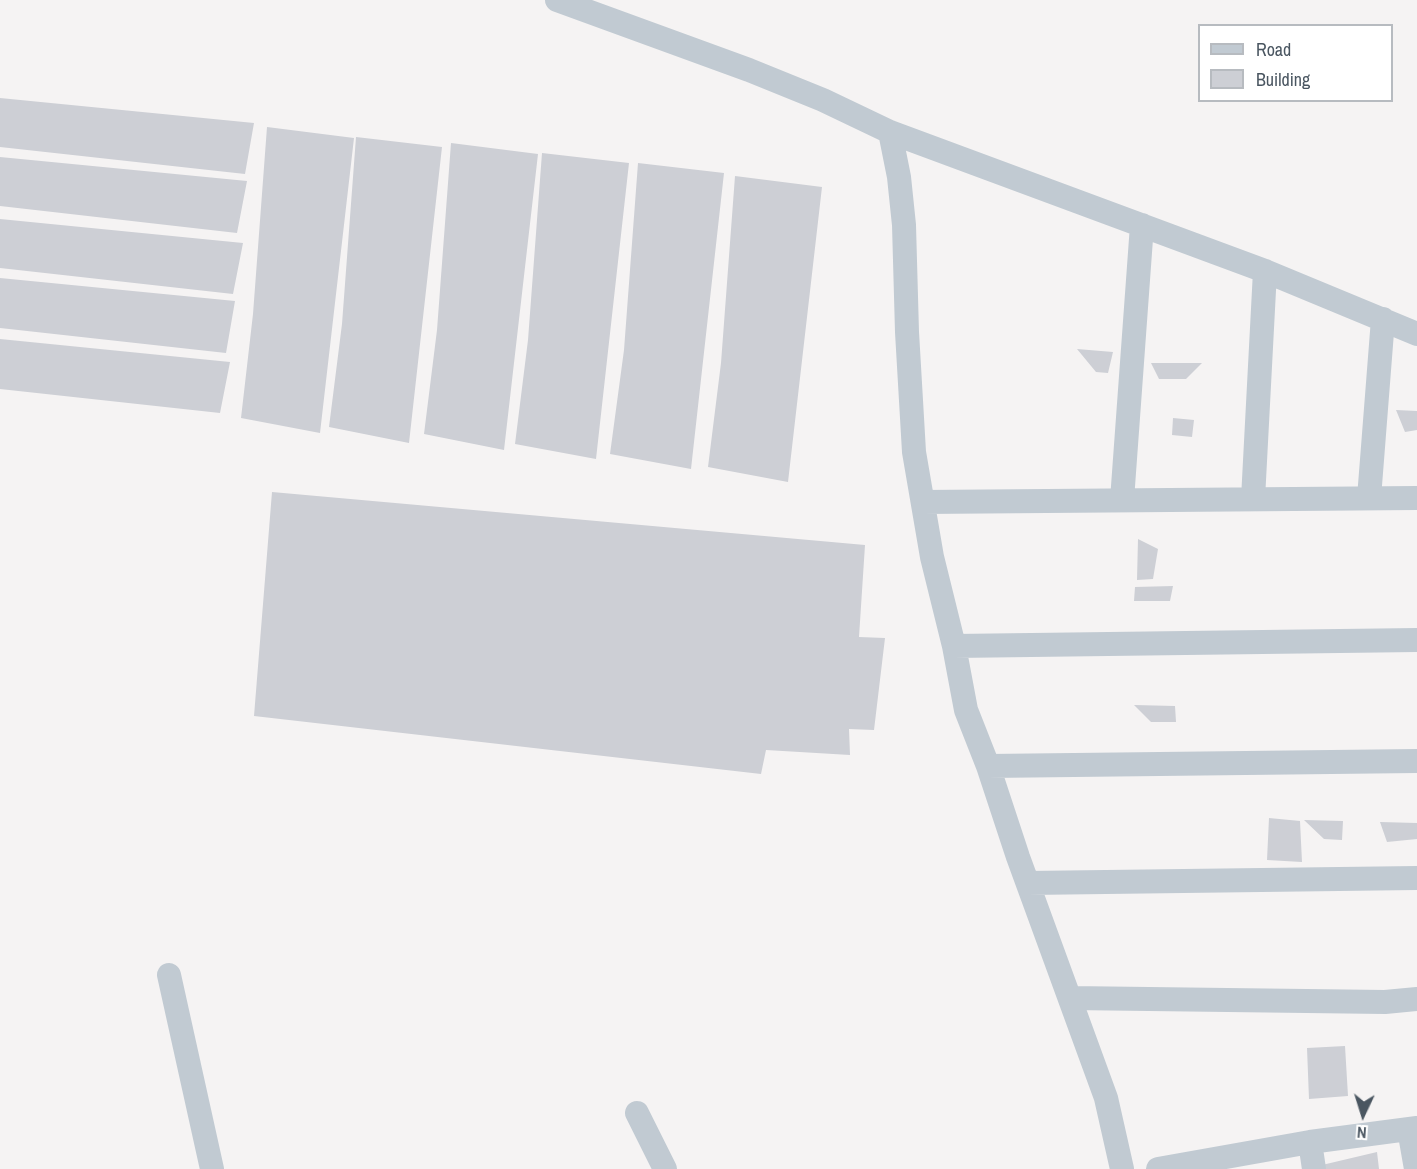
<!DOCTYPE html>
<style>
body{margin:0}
#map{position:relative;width:1417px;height:1169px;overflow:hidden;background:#f5f3f3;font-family:"Archivo Narrow",sans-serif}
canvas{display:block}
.legend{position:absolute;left:1198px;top:24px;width:195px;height:78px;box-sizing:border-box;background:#fff;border:2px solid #b7bbc0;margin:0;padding:8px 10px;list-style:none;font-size:18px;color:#4a5661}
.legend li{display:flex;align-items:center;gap:12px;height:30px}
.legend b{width:30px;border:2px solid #b7bbc0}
.north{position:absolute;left:1333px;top:1085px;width:60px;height:60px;-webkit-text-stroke:4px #fff;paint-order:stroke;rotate:184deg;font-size:16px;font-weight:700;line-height:24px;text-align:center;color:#4a5661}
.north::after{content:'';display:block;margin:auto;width:21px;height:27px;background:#4a5661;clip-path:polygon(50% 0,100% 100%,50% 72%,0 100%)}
</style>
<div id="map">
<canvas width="1417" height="1169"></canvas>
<ul class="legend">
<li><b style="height:8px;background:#c1cad2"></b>Road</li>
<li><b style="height:16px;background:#cdcfd5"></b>Building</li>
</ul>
<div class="north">N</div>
</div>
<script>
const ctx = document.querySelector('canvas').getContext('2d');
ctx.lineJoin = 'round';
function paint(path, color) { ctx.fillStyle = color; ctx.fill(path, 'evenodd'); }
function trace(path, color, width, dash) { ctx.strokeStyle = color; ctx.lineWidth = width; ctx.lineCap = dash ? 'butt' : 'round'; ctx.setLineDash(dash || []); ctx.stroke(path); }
paint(new Path2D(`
 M 0,98 L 254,123 L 245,174 L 0,147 Z
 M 267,127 L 354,138 L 320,433 L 241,418 L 253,314 Z
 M 356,137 L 442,147 L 409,443 L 329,427 L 342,324 Z
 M 451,143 L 538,154 L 504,450 L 424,434 L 437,330 Z
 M 542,153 L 629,163 L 596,459 L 515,444 L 528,340 Z
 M 0,157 L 247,181 L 237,233 L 0,206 Z
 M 638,163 L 724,173 L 691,469 L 610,454 L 624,350 Z
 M 735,176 L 822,187 L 788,482 L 708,467 L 721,363 Z
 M 0,219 L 243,243 L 233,294 L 0,268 Z
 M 0,278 L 235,301 L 226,353 L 0,328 Z
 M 0,339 L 230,362 L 220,413 L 0,389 Z
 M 1077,349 L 1113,352 L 1108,373 L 1096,372 Z
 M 1151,363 L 1202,363 L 1186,379 L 1159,379 Z
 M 1396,410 L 1417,411 L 1417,430 L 1405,432 Z
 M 1173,418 L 1194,420 L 1192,437 L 1172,435 Z
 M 272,492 L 865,545 L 859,637 L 885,638 L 874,730 L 849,729 L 850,755 L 766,750 L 761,774 L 254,716 Z
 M 1138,539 L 1158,549 L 1153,579 L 1137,580 Z
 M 1173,586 L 1170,601 L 1134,601 L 1135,587 Z
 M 1134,705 L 1175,706 L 1176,722 L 1151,722 Z
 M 1269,818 L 1300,821 L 1302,862 L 1267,860 Z
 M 1304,820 L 1343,821 L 1342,840 L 1324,839 Z
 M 1380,822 L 1417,823 L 1417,839 L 1387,842 Z
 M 1345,1046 L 1348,1096 L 1309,1099 L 1307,1048 Z
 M 1377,1152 L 1379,1169 L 1322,1169 L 1322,1165 Z`), '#cdcfd5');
trace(new Path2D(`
 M 557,0 L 749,70 L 823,100 L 890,132 L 1265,271 L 1417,334
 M 890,132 L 899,177 L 904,225 L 907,332 L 914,452 L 932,557 L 954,646 L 966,710 L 988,766 L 1018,857 L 1106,1098 L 1122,1169
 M 1369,498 L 1383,319
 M 1253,499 L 1265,271
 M 1122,500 L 1142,225
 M 923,502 L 1417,498
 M 954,646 L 1417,640
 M 988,766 L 1417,761
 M 1028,883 L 1417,878
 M 169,975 L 212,1169
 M 1070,998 L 1385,1002 L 1417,999
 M 637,1113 L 665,1169
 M 1409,1129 L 1416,1169
 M 1310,1142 L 1314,1169
 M 1158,1169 L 1310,1142 L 1417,1128`), '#c1cad2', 24);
</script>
